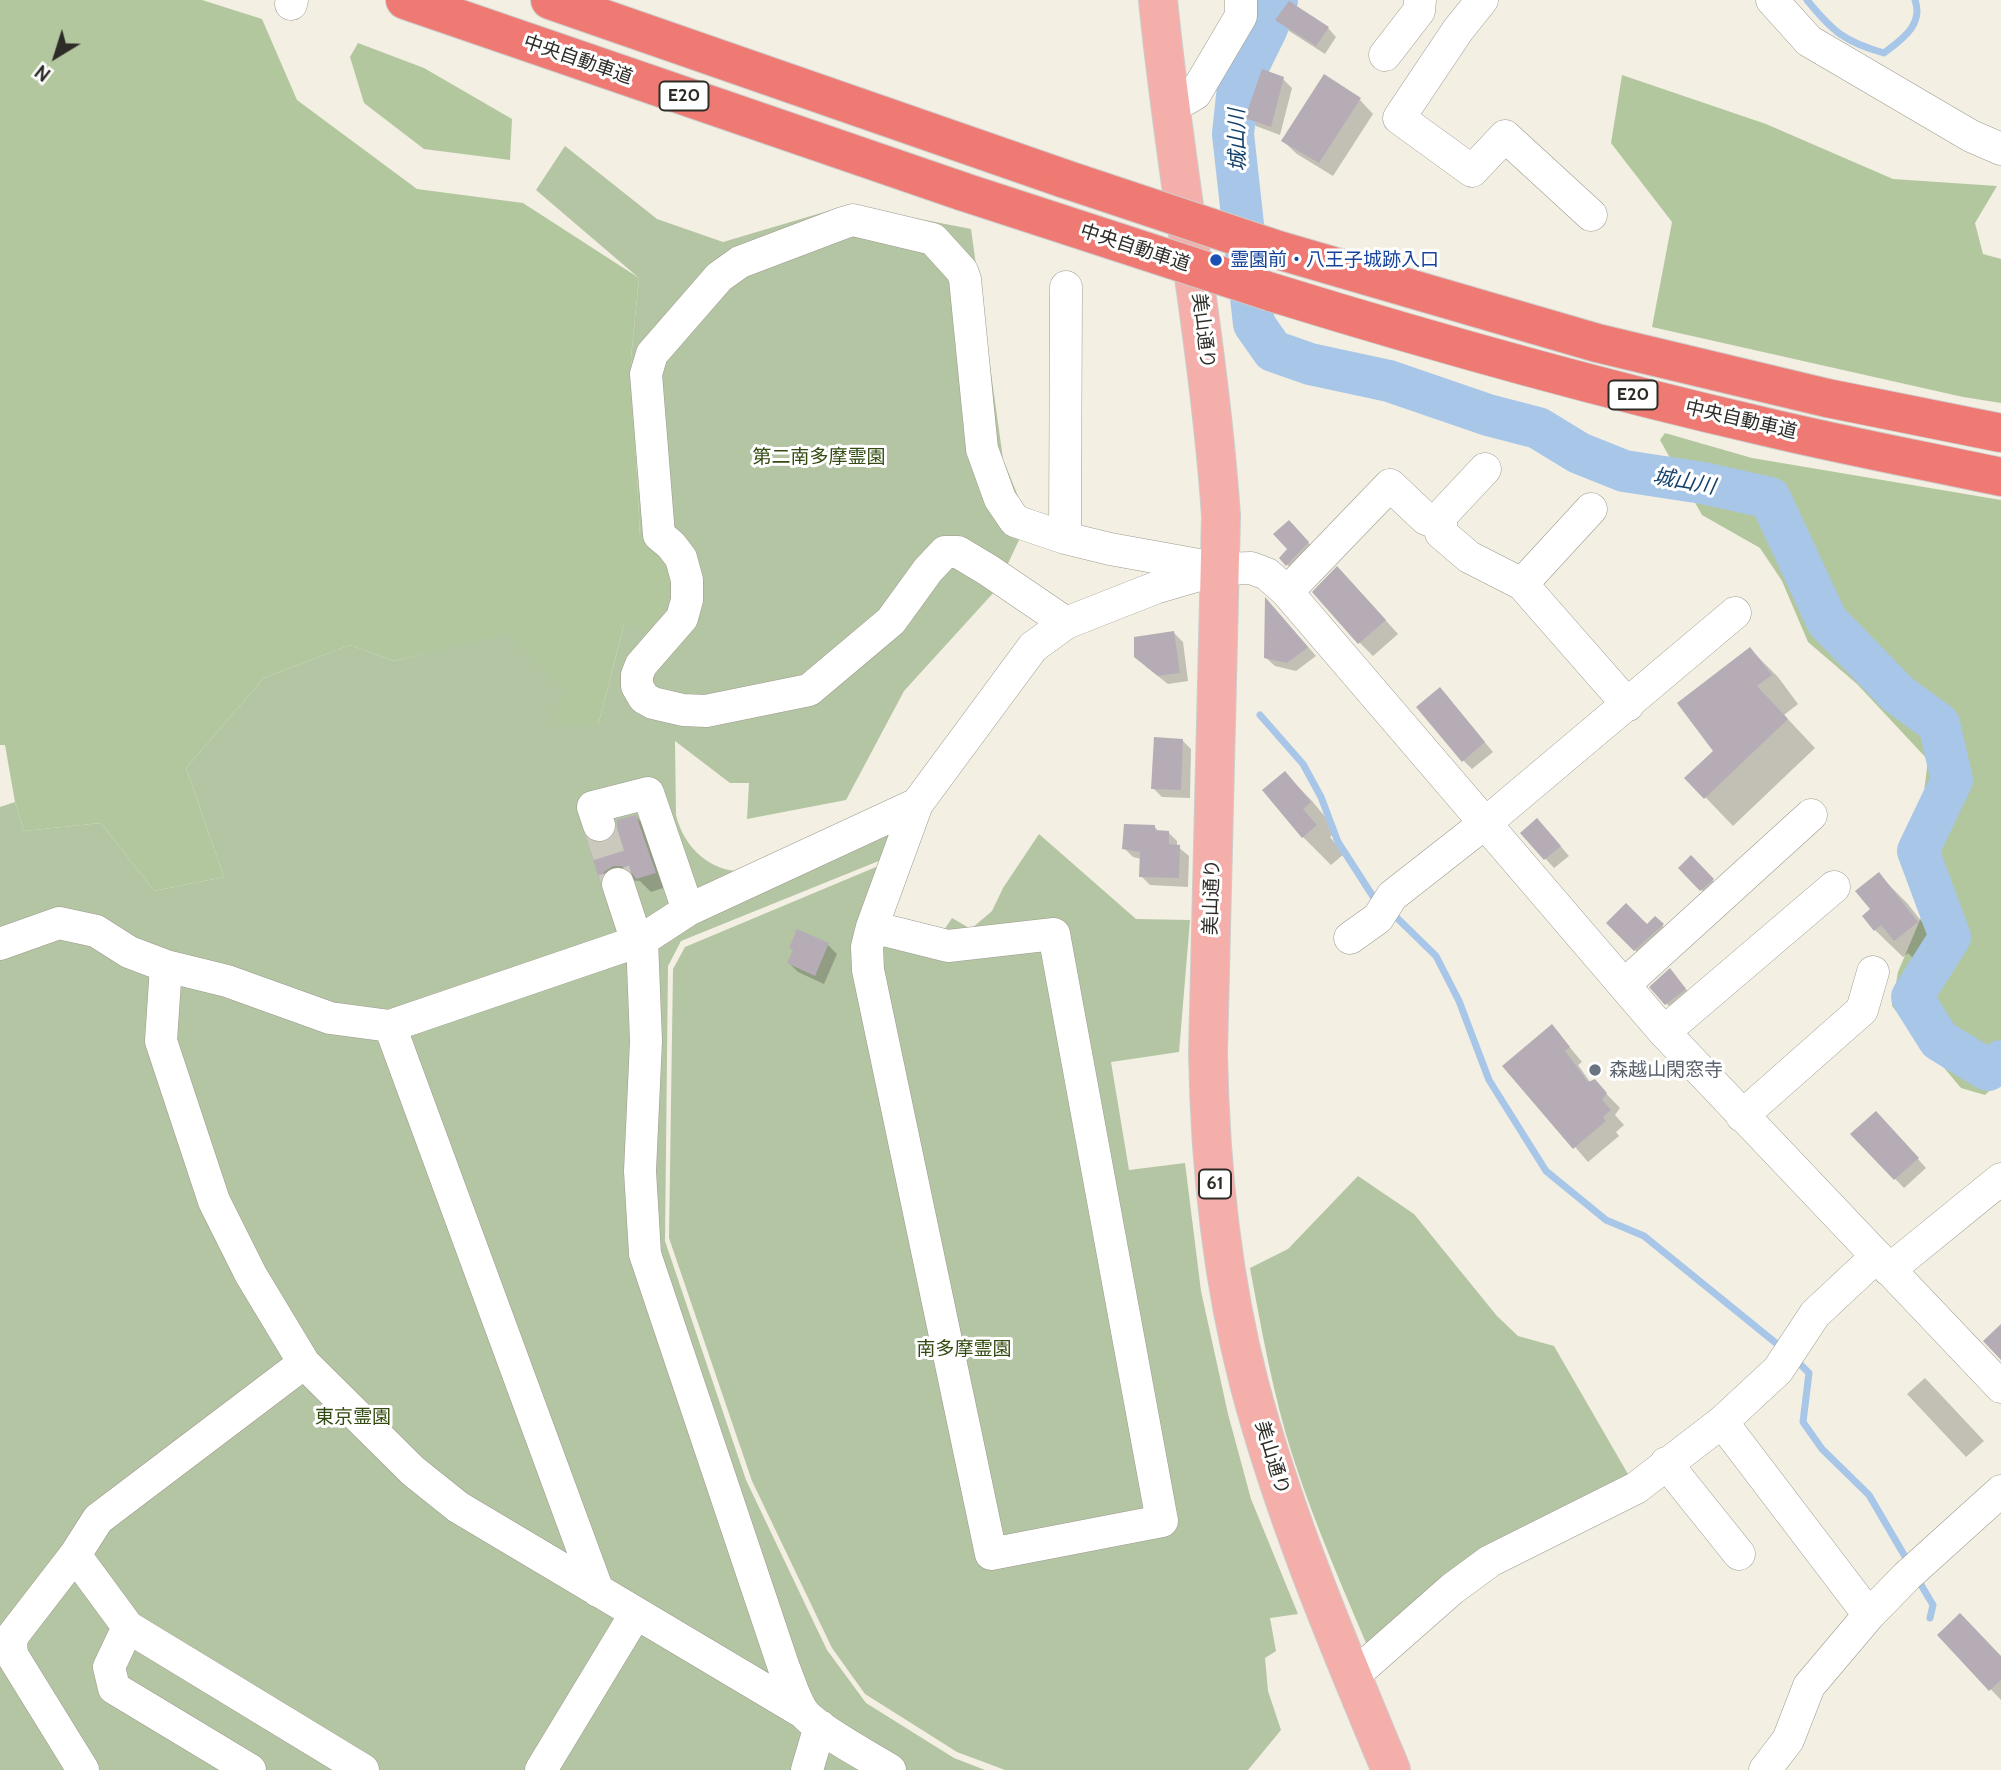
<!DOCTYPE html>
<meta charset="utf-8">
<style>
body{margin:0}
#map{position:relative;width:2001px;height:1770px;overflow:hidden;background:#f3efe3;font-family:Cabin,sans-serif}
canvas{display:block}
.north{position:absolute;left:21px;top:21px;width:70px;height:70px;-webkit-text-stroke:5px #fff;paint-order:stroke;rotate:218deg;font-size:19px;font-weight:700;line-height:28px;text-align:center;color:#2d2c27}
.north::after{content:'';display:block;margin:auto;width:24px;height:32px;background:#2d2c27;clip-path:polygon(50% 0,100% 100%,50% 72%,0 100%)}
</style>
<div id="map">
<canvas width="2001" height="1770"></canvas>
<div class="north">N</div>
</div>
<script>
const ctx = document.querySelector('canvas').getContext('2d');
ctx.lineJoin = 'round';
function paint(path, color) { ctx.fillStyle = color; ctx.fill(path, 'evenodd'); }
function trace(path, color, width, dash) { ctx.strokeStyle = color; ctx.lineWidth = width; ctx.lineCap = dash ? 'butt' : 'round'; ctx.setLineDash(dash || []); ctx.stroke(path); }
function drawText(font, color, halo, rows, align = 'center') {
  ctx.font = font + ' Cabin,"Noto Sans JP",sans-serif'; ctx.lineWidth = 6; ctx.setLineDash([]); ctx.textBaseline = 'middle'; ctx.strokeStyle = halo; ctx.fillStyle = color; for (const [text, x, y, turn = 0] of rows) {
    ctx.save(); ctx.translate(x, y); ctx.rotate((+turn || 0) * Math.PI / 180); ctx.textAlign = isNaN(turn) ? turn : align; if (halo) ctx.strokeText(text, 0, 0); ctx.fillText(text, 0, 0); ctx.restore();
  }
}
paint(new Path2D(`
 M 565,146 L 657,219 L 723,242 L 848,205 L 971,229 L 1003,459 L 1028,521 L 995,591 L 904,691 L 846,800 L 747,819 L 749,783 L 730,783 L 675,741 L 676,815 C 683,844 705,868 736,871 L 908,806 L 891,856 L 681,941 L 668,966 L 665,1241 L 746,1480 L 827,1650 L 866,1703 L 954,1758 L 985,1770 L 0,1770 L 0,807 L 15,802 L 24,831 L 101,823 L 154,891 L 224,877 L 186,768 L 264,678 L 350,645 L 394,661 L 509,632 L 598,725 L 624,625 L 640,537 L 631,358 L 639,278 L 536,190 Z
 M 1039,834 L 1136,919 L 1190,920 L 1179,1052 L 1111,1062 L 1129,1170 L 1185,1163 L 1201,1291 L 1228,1414 L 1251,1499 L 1298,1614 L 1270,1618 L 1276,1651 L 1265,1658 L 1268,1691 L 1281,1730 L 1248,1770 L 1005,1770 L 957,1752 L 865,1694 L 832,1648 L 752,1481 L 669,1238 L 673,969 L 685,947 L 888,862 L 868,917 L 940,936 L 952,918 L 971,929 L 992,911 L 1003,888 Z
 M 1358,1176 L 1414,1214 L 1497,1316 L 1518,1336 L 1554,1346 L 1636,1488 L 1490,1561 L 1372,1657 C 1344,1591 1315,1525 1293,1457 C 1273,1395 1262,1332 1250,1268 L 1288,1249 Z`), '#b4c5a3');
paint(new Path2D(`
 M 0,0 L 202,0 L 262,19 L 297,100 L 417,189 L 523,203 L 639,278 L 631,358 L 640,536 L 659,545 L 670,571 L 668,601 L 649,631 L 624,625 L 598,725 L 555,723 L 564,690 L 509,633 L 394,661 L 350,645 L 264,678 L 186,768 L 224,877 L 154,891 L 101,823 L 24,831 L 15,802 L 5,745 L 0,745 Z
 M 358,43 L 424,68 L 512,119 L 510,160 L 424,149 L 364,103 L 350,57 Z
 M 1622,75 L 1766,124 L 1893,179 L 1997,186 L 1975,223 L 1983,254 L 2001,259 L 2001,403 L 1963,397 L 1652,327 L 1672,222 L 1611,143 Z
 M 1665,433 L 1752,458 L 2001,500 L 2001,1080 L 1985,1095 L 1961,1088 L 1892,1006 L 1898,972 L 1922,915 L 1913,878 L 1928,760 L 1857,684 L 1808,642 L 1782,581 L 1760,548 L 1702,515 L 1660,440 Z`), '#b3c79f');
paint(new Path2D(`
 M 1277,20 L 1328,28 L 1336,37 L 1325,54 L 1286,29 Z
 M 1283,79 L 1292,88 L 1280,135 L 1256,126 L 1247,117 Z
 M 1360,100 L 1373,114 L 1333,176 L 1297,154 L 1283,141 Z
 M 1298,531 L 1317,552 L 1296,574 L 1281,558 L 1289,549 Z
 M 1351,582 L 1398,634 L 1373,656 L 1359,642 Z
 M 1274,608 L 1316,656 L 1296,671 L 1275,666 L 1265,657 Z
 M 1174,633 L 1183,642 L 1188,681 L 1168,684 L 1145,666 Z
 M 1750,649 L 1778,677 L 1798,704 L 1784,715 L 1815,748 L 1733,826 L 1687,778 L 1715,751 Z
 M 1448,698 L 1493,752 L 1472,769 L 1463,760 Z
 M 1182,740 L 1191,749 L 1190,798 L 1162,797 L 1153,788 Z
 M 1285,773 L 1312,801 L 1337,831 L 1330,837 L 1344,854 L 1331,865 L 1303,837 Z
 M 636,817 L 650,831 L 669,886 L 651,892 L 640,881 L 627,880 L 614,894 L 602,881 L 589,841 L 594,845 L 606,844 Z
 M 1154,826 L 1159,832 L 1168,832 L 1177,841 L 1177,846 L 1189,856 L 1188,887 L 1150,885 L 1141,876 L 1141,859 L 1133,857 L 1124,848 Z
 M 1546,829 L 1569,856 L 1554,868 L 1522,833 Z
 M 1691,857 L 1721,889 L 1710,899 L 1680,868 Z
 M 1879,875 L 1907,903 L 1945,951 L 1923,968 L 1908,953 L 1903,957 L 1875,930 L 1873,909 Z
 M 1655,918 L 1671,934 L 1644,959 L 1608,923 L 1647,926 Z
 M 798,931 L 828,945 L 837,954 L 824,984 L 798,972 L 789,963 L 795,951 Z
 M 1678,979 L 1693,998 L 1675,1013 L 1652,987 Z
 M 1552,1026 L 1582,1062 L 1578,1065 L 1590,1082 L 1594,1081 L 1620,1108 L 1615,1115 L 1624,1125 L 1616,1132 L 1619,1136 L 1588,1162 L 1505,1066 Z
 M 1885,1122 L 1926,1168 L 1904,1188 L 1852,1134 Z
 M 1925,1378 L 1984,1441 L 1966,1457 L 1907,1394 Z
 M 1939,1635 L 2001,1657 L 2001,1700 Z`), '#0003');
trace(new Path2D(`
 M 1807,0 C 1833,32 1845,42 1884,53 C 1901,40 1924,25 1915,0
 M 1258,358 L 1266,341
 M 1260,715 L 1303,764 L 1321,797 L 1338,842 L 1374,898 L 1380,903
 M 1392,913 L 1436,956 L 1459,1001 L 1489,1080 L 1546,1171 L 1606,1220 L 1644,1236 L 1782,1348
 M 1794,1358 L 1809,1373 L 1803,1422 L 1822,1449 L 1869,1495 L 1910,1565
 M 1917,1578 L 1933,1605 L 1930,1618`), '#a7c6e8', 7);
trace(new Path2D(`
 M 1277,0 L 1267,28 L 1238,87 L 1233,134 L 1254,324 L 1273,351 L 1310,364 L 1389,381 L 1488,415 L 1538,428 L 1579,453 L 1624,471 L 1703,483 L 1770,498 L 1827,621 L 1898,694 L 1939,724 L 1952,780 L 1918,851 L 1950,937 L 1912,997 L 1939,1040 L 1988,1070 L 2001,1061`), '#a7c6e8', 42);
paint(new Path2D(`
 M 1289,1 L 1329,27 L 1316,46 L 1275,20 Z
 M 1262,69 L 1284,77 L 1271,127 L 1245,118 Z
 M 1324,74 L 1361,98 L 1319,163 L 1281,141 Z
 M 1289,520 L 1309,542 L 1286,566 L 1279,558 L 1287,549 L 1273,534 Z
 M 1337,566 L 1386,620 L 1358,644 L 1312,592 Z
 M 1265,597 L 1308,647 L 1287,663 L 1264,658 Z
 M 1174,631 L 1180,673 L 1158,676 L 1134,657 L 1134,637 Z
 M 1750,647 L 1772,675 L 1757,686 L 1788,719 L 1704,799 L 1684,778 L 1713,751 L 1677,703 Z
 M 1440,687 L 1485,742 L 1462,762 L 1416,707 Z
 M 1154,737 L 1183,739 L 1181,790 L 1151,789 Z
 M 1285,771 L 1311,802 L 1303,809 L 1317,825 L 1302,838 L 1262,790 Z
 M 636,815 L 656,873 L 636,879 L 630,870 L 621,866 L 613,866 L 604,872 L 600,882 L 586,838 L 595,843 L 605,842 L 613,837 L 617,828 L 617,820 Z
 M 1537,818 L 1561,846 L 1544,860 L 1520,833 Z
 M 1124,824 L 1155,825 L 1155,830 L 1169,831 L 1169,844 L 1180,845 L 1179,878 L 1139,877 L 1140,852 L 1122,849 Z
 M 1691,855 L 1714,879 L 1700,891 L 1678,868 Z
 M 1879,872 L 1918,922 L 1894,941 L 1881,925 L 1874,931 L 1862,916 L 1870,909 L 1855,891 Z
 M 1626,903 L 1647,924 L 1655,916 L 1664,924 L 1634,951 L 1606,923 Z
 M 797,929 L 829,943 L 815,976 L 787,963 L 793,950 L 789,948 Z
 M 1670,968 L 1686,989 L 1665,1005 L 1649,987 Z
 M 1552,1024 L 1570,1047 L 1565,1051 L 1588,1082 L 1595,1079 L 1607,1093 L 1602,1100 L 1611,1110 L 1603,1117 L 1606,1121 L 1573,1149 L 1502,1066 Z
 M 1876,1111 L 1919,1158 L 1894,1180 L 1850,1134 Z
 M 2001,1324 L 2001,1360 L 1983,1341 Z
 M 1960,1613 L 2001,1656 L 2001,1680 L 1989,1691 L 1937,1635 Z`), '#b6acb5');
trace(new Path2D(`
 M 599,825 L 618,884`), '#cbc8bd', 32, [32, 16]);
const minor = new Path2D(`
 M 1482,0 L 1458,30 L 1399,118 L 1472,171 L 1505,136 L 1591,215
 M 1772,0 L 1809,41 L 1971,136 L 2001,149
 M 291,4 L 292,0
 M 1385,55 L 1419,11 L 1420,0
 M 1169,109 L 1195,94 L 1241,16 L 1241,0
 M 1485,469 L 1441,516 L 1441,533 L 1469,557 L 1522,584 L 1628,705
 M 1065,538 L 1066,287
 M 1522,584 L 1591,509
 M 1287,592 L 1390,485 L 1426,519 L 1441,525
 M 1066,623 L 988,570 L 958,552 L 945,552 L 928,570 L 891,621 L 809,690 L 706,711 L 683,710 L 653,703 L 644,698 L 637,686 L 637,675 L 641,665 L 682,618 L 687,600 L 687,580 L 681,558 L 671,545 L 659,535 L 646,374 L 652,354 L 719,277 L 740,262 L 843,223 L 853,220 L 933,239 L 962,271 L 965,279 L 982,449 L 1000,499 L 1015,521 L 1065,538 L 1110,549 L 1221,569 L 1251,568 L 1267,574 L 1287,592 L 1664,1032 L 2001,1387
 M 599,825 L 593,807 L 648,793 L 688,910
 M 618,884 L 637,942
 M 872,927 L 948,946 L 1054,934 L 1162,1521 L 991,1554 L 868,970 L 867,947 L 872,927 L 917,804 L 1033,647 L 1066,623 L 1155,588 L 1213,571
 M 1350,938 L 1378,918 L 1392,896 L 1494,816 L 1735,613
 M 642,940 L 646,1041 L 640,1171 L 645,1254 L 784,1668 C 790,1682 795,1701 804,1713 C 818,1730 869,1757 890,1770
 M 0,944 L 59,923 L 96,931 L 129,952 L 166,966 L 227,981 L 330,1018 L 390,1026 L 642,940 L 688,910 L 917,804
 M 166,966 L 161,1041 L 214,1201 L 251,1275 L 304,1363 L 413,1471 L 458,1507 L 804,1713
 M 1624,985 L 1811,815
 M 390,1026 L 598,1591
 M 1664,1032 L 1834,887
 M 1742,1116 L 1862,1010 L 1873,972
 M 1889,1270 L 2001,1179
 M 1722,1422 L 1869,1615
 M 1666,1463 L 1739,1554
 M 75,1555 L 128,1627 L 363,1770
 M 128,1627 L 109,1667 L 114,1688 L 250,1770
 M 1352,1677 L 1452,1589 L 1490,1561 L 1636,1488 L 1722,1422 L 1778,1370 L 1815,1314 L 1877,1256
 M 83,1770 L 12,1655 L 11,1642 L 14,1634 L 75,1555 L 98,1519 L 304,1363
 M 541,1770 L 636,1613
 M 807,1770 L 820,1726
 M 1765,1770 L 1788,1740 L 1809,1686 L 1869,1615 L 1907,1576 L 2001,1491`);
const major = new Path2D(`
 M 1158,0 C 1175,173 1209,343 1221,516 L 1208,1053 C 1210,1164 1221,1275 1249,1383 C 1284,1516 1338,1643 1391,1770`);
const highway = new Path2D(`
 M 405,0 L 964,192
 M 550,0 L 1065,179
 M 1278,250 L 1597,343 L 1827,398 L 2001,433
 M 1271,292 C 1433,342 1597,388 1762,426 C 1841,445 1921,460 2001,477`);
trace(minor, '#9d9a8e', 33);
trace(major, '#cdcccb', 40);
trace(highway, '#cdcccb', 40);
trace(minor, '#fff', 32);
trace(major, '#f5afab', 38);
trace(highway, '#ef7a73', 38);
const highwayBridge = new Path2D(`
 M 1065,179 L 1278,250
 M 964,192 L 1271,292`);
trace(highwayBridge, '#cdcccb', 40, []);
trace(highwayBridge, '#ef7a73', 38);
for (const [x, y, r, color] of [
 [1216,260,7,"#1a4fb4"],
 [1595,1070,7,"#6b7280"]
]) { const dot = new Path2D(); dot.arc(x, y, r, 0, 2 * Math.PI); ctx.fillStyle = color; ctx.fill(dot); trace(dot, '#fff', 2.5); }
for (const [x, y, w] of [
 [684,96,49],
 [1633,395,49],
 [1215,1184,32]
]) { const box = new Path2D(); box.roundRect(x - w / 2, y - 14.5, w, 29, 5); ctx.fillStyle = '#fff'; ctx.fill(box); trace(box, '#2d2c27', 2); }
drawText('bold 18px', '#2d2c27', null, [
 ["E20",684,96],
 ["E20",1633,395],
 ["61",1215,1184]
]);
drawText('19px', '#2d2c27', '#fff', [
 ["中央自動車道",578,60,19],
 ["中央自動車道",1135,248,18],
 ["美山通り",1203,331,83],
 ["中央自動車道",1741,420,13],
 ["美山通り",1212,897,-88],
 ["美山通り",1272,1458,73]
]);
drawText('19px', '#164399', '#fff', [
 ["霊園前・八王子城跡入口",1230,260]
], 'left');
drawText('19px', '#334b10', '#fff', [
 ["第二南多摩霊園",819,457],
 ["南多摩霊園",964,1349],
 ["東京霊園",353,1417]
]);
drawText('19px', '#5b616d', '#fff', [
 ["森越山閑窓寺",1609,1070]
], 'left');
drawText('italic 21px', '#13426c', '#fff', [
 ["城山川",1238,140,-91],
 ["城山川",1684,482,10]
]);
</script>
